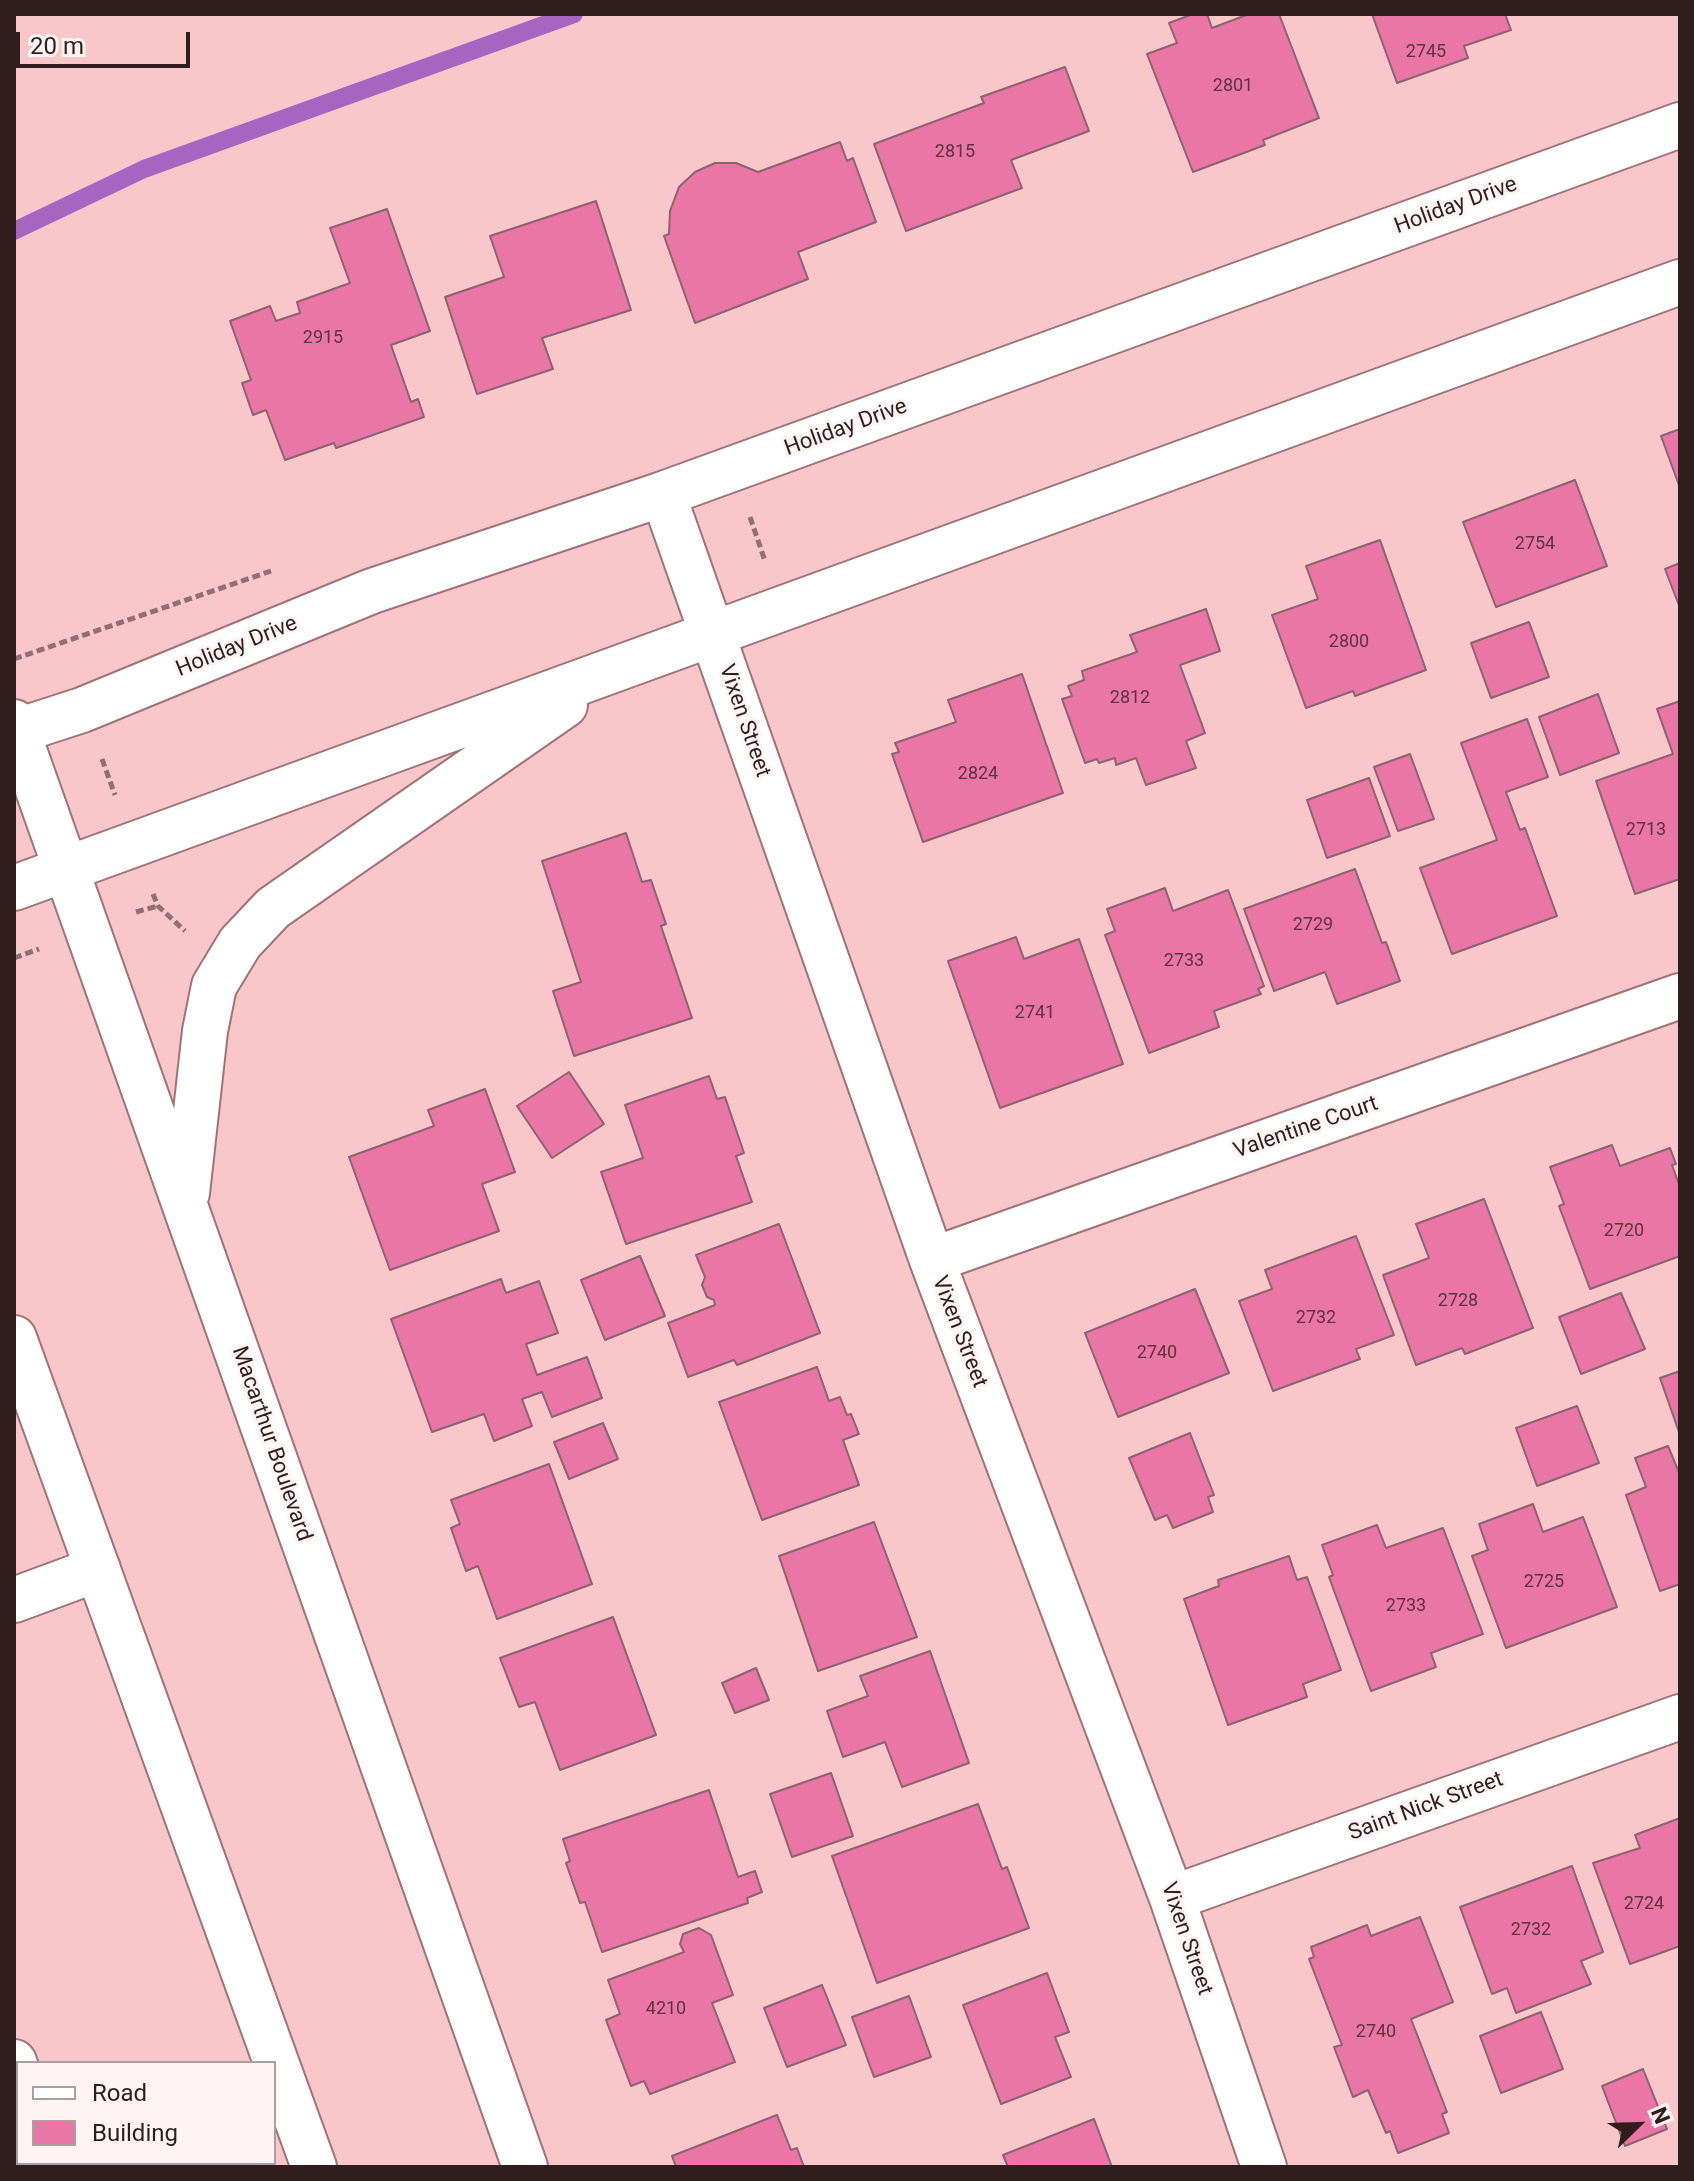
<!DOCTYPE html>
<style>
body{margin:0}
#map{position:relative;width:1694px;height:2181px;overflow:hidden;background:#f9c7c9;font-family:Roboto,sans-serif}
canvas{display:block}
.frame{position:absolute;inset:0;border:16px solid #301e1f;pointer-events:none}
.legend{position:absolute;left:16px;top:2061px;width:260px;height:104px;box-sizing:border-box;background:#fef4f4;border:2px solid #ac9e9f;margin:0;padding:10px 14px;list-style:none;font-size:24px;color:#301e1f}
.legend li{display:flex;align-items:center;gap:16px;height:40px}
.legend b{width:40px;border:2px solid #ac9e9f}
.north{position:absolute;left:1598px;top:2085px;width:80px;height:80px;-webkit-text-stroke:6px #fef4f4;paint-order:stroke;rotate:67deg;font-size:22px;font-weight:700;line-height:32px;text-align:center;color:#301e1f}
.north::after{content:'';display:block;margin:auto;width:28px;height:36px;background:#301e1f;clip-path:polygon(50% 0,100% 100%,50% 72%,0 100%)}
.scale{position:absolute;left:16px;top:32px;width:174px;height:36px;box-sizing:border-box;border:4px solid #301e1f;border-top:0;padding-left:10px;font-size:24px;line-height:28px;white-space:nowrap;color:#301e1f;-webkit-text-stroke:6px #fef4f4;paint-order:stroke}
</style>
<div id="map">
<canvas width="1694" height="2181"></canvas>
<div class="frame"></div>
<ul class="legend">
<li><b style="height:10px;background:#fff"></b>Road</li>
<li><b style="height:22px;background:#e976a5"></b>Building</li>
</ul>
<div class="north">N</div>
<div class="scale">20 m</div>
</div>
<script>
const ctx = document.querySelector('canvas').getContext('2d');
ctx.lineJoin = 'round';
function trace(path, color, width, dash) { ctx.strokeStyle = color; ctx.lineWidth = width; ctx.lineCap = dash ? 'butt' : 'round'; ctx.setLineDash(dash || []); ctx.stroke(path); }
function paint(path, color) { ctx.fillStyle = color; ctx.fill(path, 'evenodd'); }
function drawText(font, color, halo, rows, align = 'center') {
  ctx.font = font + ' Roboto,sans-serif'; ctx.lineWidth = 6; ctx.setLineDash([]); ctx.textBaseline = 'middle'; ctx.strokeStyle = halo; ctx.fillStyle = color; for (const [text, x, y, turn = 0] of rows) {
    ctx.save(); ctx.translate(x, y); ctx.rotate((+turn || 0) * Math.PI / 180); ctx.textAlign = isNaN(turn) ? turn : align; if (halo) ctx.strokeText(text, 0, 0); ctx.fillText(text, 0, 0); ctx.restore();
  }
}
trace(new Path2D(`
 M 14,231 L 144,169 L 574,14`), '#a765c1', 18);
const building = new Path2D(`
 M 1193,14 L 1207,14 L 1212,28 L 1249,14 L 1279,14 L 1319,118 L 1263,140 L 1265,145 L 1193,172 L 1147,54 L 1177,43 L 1169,23 Z
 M 1372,14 L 1505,14 L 1511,30 L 1464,46 L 1468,58 L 1397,83 Z
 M 1065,67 L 1089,131 L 1011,160 L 1022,188 L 906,231 L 874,144 L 984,103 L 981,97 Z
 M 840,142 L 847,161 L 853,158 L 876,222 L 798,252 L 808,279 L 695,323 L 664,236 L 669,234 L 670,211 L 679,187 L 695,172 L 715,163 L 736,163 L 758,172 Z
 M 596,201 L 631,310 L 542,338 L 553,369 L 477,394 L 445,297 L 504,277 L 490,236 Z
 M 387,209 L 430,331 L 391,345 L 411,402 L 418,399 L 424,417 L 336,448 L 334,443 L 285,460 L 266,410 L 253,415 L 242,383 L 251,380 L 230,321 L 270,306 L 276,321 L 300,313 L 297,302 L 350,283 L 330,228 Z
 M 1680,429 L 1680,488 L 1661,436 Z
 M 1575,480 L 1607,566 L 1496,607 L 1463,522 Z
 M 1380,540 L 1426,670 L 1355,696 L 1353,691 L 1306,708 L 1272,615 L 1318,599 L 1306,566 Z
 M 1680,563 L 1680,608 L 1665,569 Z
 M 1206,609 L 1220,651 L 1180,665 L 1205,733 L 1186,741 L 1196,768 L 1146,785 L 1136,758 L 1116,765 L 1115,758 L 1099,763 L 1097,759 L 1085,763 L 1062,699 L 1072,696 L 1068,686 L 1084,680 L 1082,671 L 1137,652 L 1130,635 Z
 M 1529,622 L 1549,677 L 1491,698 L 1471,643 Z
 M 1022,674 L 1063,793 L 923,842 L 892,754 L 899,752 L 895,743 L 956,722 L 948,700 Z
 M 1598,694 L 1619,753 L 1560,775 L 1539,717 Z
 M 1680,701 L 1680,879 L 1635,894 L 1596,781 L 1673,754 L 1657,709 Z
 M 1527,719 L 1548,777 L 1506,792 L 1520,830 L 1525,828 L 1557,916 L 1452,954 L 1420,868 L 1497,840 L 1461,743 Z
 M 1410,754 L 1434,819 L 1398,831 L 1374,767 Z
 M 1369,778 L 1390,836 L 1327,858 L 1307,800 Z
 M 626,833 L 642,882 L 651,880 L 666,924 L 661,926 L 692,1018 L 574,1056 L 553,991 L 581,982 L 542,861 Z
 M 1355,869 L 1382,943 L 1386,942 L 1400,981 L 1337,1004 L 1325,972 L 1274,991 L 1244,909 Z
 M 1165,888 L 1173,911 L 1228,890 L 1264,986 L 1258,989 L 1261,994 L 1214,1011 L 1219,1027 L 1149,1053 L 1105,935 L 1115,931 L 1107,909 Z
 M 1016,937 L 1024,959 L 1079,939 L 1123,1064 L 1000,1108 L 948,961 Z
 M 569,1072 L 604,1124 L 552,1158 L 517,1106 Z
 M 709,1076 L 717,1099 L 725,1097 L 744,1153 L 736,1156 L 752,1202 L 626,1244 L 601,1172 L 643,1158 L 625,1105 Z
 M 485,1089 L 515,1172 L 482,1184 L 499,1231 L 390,1270 L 349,1157 L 434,1126 L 428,1110 Z
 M 1612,1145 L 1620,1166 L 1670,1148 L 1676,1164 L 1672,1165 L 1680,1187 L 1680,1256 L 1590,1289 L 1559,1206 L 1564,1204 L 1550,1167 Z
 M 1484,1199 L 1533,1328 L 1465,1354 L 1462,1348 L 1416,1365 L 1383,1275 L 1429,1258 L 1416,1224 Z
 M 779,1224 L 820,1333 L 737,1365 L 734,1360 L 688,1377 L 668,1323 L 715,1305 L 714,1300 L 707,1297 L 702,1285 L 705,1277 L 696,1255 Z
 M 1356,1236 L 1394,1335 L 1356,1349 L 1360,1359 L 1273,1391 L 1239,1301 L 1272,1289 L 1265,1270 Z
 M 640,1256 L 665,1316 L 605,1340 L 581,1280 Z
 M 501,1279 L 506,1293 L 539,1281 L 558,1333 L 526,1344 L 537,1375 L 587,1357 L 602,1398 L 552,1417 L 542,1392 L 522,1399 L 532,1426 L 494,1441 L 484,1414 L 432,1432 L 391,1319 Z
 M 1195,1289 L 1229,1373 L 1118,1417 L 1085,1333 Z
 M 1621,1293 L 1645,1349 L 1581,1374 L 1559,1317 Z
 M 817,1367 L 829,1401 L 840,1397 L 847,1415 L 851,1414 L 859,1434 L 843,1440 L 859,1485 L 762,1520 L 719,1402 Z
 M 1680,1371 L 1680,1435 L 1660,1378 Z
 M 1577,1406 L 1599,1463 L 1537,1486 L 1516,1428 Z
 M 603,1423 L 618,1459 L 569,1479 L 554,1442 Z
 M 1190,1433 L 1214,1495 L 1208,1497 L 1213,1512 L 1173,1528 L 1167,1515 L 1155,1520 L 1129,1458 Z
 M 1668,1446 L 1680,1475 L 1680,1584 L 1660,1591 L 1626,1495 L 1646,1487 L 1635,1458 Z
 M 549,1464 L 592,1584 L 497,1619 L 478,1566 L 466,1571 L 451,1528 L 460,1524 L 451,1500 Z
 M 1533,1504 L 1543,1532 L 1583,1517 L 1617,1607 L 1506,1648 L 1472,1556 L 1488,1550 L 1479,1524 Z
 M 874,1522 L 917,1637 L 818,1671 L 779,1556 Z
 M 1377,1525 L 1386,1548 L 1443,1528 L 1483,1634 L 1431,1653 L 1436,1667 L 1371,1691 L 1329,1577 L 1333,1575 L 1322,1545 Z
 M 1289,1556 L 1297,1580 L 1307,1577 L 1341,1670 L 1303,1684 L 1307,1697 L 1228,1725 L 1184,1599 L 1219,1586 L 1218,1580 Z
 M 613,1617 L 656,1735 L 560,1770 L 535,1702 L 519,1707 L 500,1658 Z
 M 930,1651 L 969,1763 L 902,1787 L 885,1742 L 843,1757 L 827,1711 L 868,1696 L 860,1676 Z
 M 756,1668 L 769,1700 L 735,1713 L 722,1683 Z
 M 831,1773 L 853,1836 L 792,1857 L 770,1794 Z
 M 709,1790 L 738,1877 L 755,1871 L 762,1892 L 747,1898 L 748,1903 L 602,1952 L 585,1902 L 580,1903 L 566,1863 L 570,1861 L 563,1839 Z
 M 978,1804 L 1002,1869 L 1007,1867 L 1029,1928 L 877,1983 L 832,1856 Z
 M 1680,1818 L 1680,1946 L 1630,1964 L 1593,1863 L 1640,1848 L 1635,1835 Z
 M 1572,1866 L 1603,1952 L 1581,1961 L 1591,1984 L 1516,2013 L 1507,1988 L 1492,1994 L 1460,1907 Z
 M 1420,1917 L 1453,2002 L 1411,2019 L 1447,2112 L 1442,2114 L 1449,2133 L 1398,2153 L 1390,2131 L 1386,2133 L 1368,2090 L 1353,2097 L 1334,2047 L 1342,2045 L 1309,1959 L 1314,1957 L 1311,1947 L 1367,1925 L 1371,1936 Z
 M 699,1928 L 711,1935 L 733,1995 L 712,2003 L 735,2062 L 650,2094 L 644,2081 L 631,2086 L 606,2020 L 620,2014 L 608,1980 L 684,1952 L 680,1944 L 683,1934 Z
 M 1047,1973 L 1069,2032 L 1055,2037 L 1071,2077 L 1001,2104 L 963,2005 Z
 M 822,1985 L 846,2045 L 787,2067 L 764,2008 Z
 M 909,1996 L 931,2057 L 874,2077 L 852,2017 Z
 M 1541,2012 L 1563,2069 L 1501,2093 L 1480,2036 Z
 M 1643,2069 L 1667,2129 L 1625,2146 L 1602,2086 Z
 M 777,2115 L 791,2150 L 797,2148 L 804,2167 L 676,2167 L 672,2156 Z
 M 1094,2119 L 1112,2167 L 1118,2167 L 1008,2167 L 1003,2155 Z`);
paint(building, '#e976a5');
trace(building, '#8c6371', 2);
const minor = new Path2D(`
 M 663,494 L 932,1260 L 1172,1898 L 1264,2167
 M 14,722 L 525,2167
 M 14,732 L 82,710 L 372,591 L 663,494 L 1680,125
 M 14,888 L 1680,282
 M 187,1193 L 205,1031 L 214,986 L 240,943 L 273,908 L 565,705
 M 932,1260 L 1680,996
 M 14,1338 L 314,2167
 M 14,1600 L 98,1569
 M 1172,1898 L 1680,1717
 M 14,2062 L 18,2073
 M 50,2163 L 52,2167`);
trace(minor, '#a07476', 48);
trace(new Path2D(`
 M 750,517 L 765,561
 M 14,659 L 271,571
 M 102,759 L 115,795
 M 153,894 L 158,906 L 185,931
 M 136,912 L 158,906
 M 14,958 L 39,949`), '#927072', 5, [8, 4]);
trace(minor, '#fff', 44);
drawText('18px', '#5e3440', null, [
 ["2745",1426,52],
 ["2801",1233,86],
 ["2815",955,152],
 ["2915",323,338],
 ["2754",1535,544],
 ["2800",1349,642],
 ["2812",1130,698],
 ["2824",978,774],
 ["2713",1646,830],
 ["2729",1313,925],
 ["2733",1184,961],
 ["2741",1035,1013],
 ["2720",1624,1231],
 ["2728",1458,1301],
 ["2732",1316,1318],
 ["2740",1157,1353],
 ["2725",1544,1582],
 ["2733",1406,1606],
 ["2724",1644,1904],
 ["2732",1531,1930],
 ["4210",666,2009],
 ["2740",1376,2032]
]);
drawText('22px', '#301e1f', '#fef4f4', [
 ["Holiday Drive",1456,206,-20],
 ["Holiday Drive",846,428,-20],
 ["Holiday Drive",237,647,-22],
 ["Vixen Street",744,721,71],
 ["Valentine Court",1306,1128,-19],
 ["Vixen Street",959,1332,69],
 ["Macarthur Boulevard",271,1444,71],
 ["Saint Nick Street",1426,1807,-20],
 ["Vixen Street",1186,1939,71]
]);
</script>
